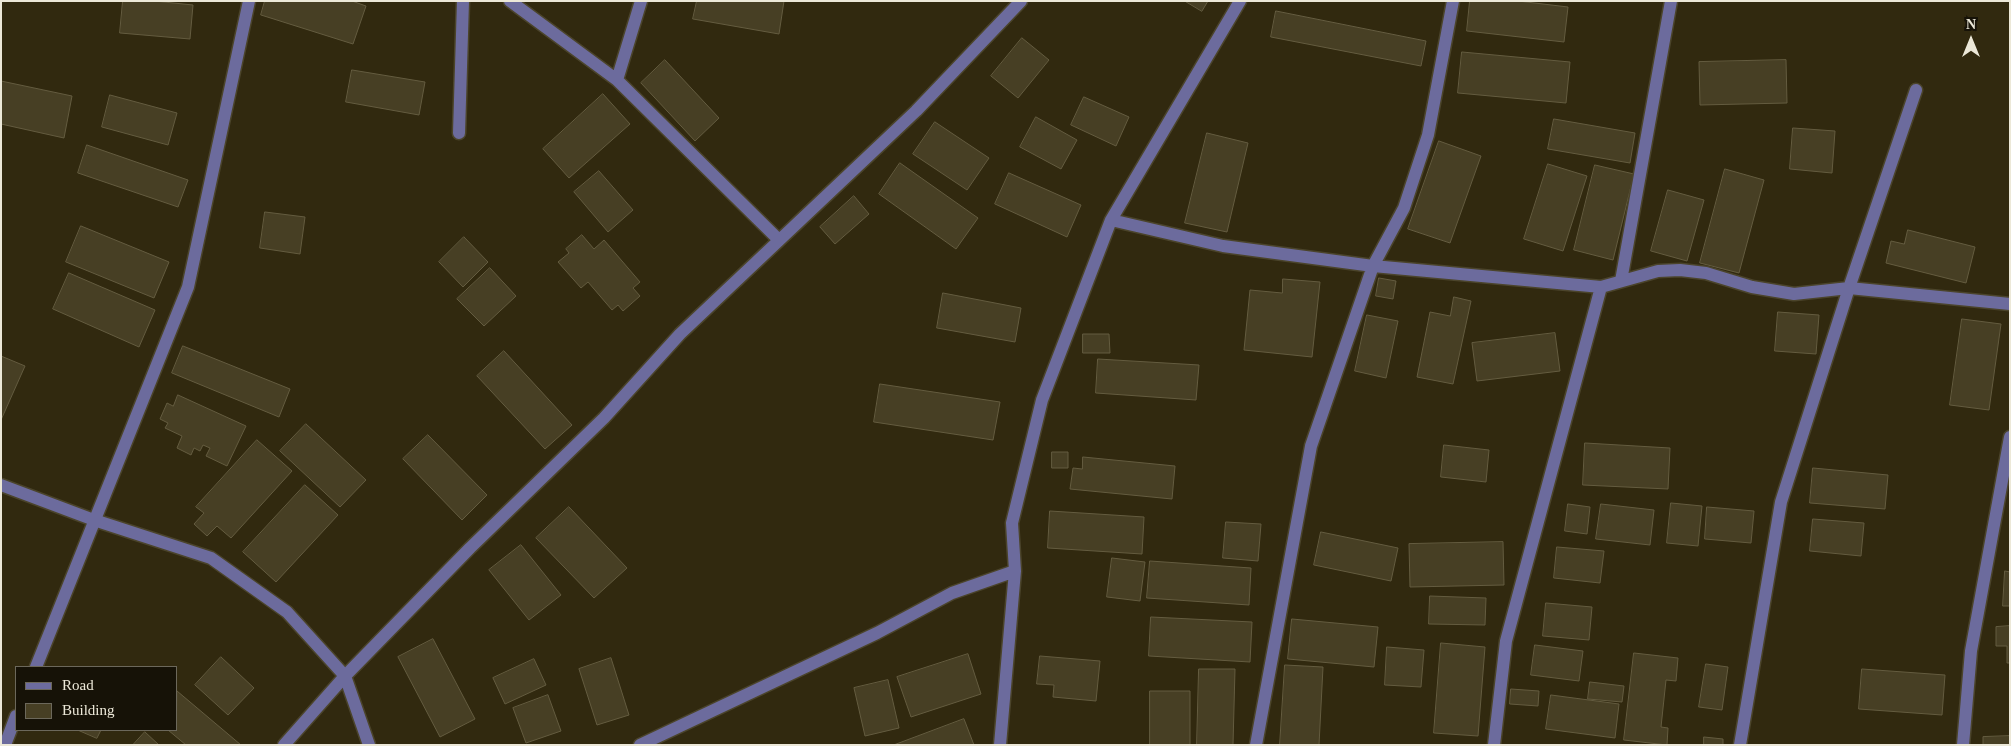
<!DOCTYPE html>
<style>
body{margin:0}
#map{position:relative;width:2011px;height:746px;overflow:hidden;background:#31290f;font-family:"Times New Roman",serif}
canvas{display:block}
.frame{position:absolute;inset:0;border:2px solid #ece8d8;pointer-events:none}
.legend{position:absolute;left:15px;top:666px;width:162px;height:65px;box-sizing:border-box;background:#161207;border:1px solid #6c685b;margin:0;padding:6px 9px;list-style:none;font-size:15px;color:#ece8d8}
.legend li{display:flex;align-items:center;gap:10px;height:25px}
.legend b{width:25px;border:1px solid #6c685b}
.north{position:absolute;left:1946px;top:15px;width:50px;height:50px;-webkit-text-stroke:4px #161207;paint-order:stroke;rotate:0deg;font-size:14px;font-weight:700;line-height:20px;text-align:center;color:#ece8d8}
.north::after{content:'';display:block;margin:auto;width:18px;height:22px;background:#ece8d8;clip-path:polygon(50% 0,100% 100%,50% 72%,0 100%)}
</style>
<div id="map">
<canvas width="2011" height="746"></canvas>
<div class="frame"></div>
<ul class="legend">
<li><b style="height:6px;background:#6c6b9d"></b>Road</li>
<li><b style="height:14px;background:#473f24"></b>Building</li>
</ul>
<div class="north">N</div>
</div>
<script>
const ctx = document.querySelector('canvas').getContext('2d');
ctx.lineJoin = 'round';
function paint(path, color) { ctx.fillStyle = color; ctx.fill(path, 'evenodd'); }
function trace(path, color, width, dash) { ctx.strokeStyle = color; ctx.lineWidth = width; ctx.lineCap = dash ? 'butt' : 'round'; ctx.setLineDash(dash || []); ctx.stroke(path); }
const building = new Path2D(`
 M 123,1 L 154,1 L 193,5 L 190,39 L 120,33 Z
 M 265,1 L 352,1 L 366,6 L 353,44 L 261,15 Z
 M 697,1 L 784,1 L 779,34 L 693,19 Z
 M 1185,1 L 1208,1 L 1202,11 Z
 M 1470,1 L 1518,1 L 1568,7 L 1564,42 L 1467,31 Z
 M 1276,11 L 1426,41 L 1421,66 L 1271,37 Z
 M 1022,38 L 1049,60 L 1018,98 L 991,76 Z
 M 1462,52 L 1570,62 L 1566,103 L 1458,93 Z
 M 665,60 L 719,118 L 695,141 L 641,83 Z
 M 1786,60 L 1787,103 L 1700,105 L 1699,62 Z
 M 352,70 L 425,82 L 419,115 L 346,102 Z
 M 1,81 L 72,96 L 64,138 L 1,124 Z
 M 603,94 L 630,124 L 569,178 L 543,149 Z
 M 110,95 L 177,113 L 168,145 L 102,127 Z
 M 1084,97 L 1129,117 L 1116,146 L 1071,125 Z
 M 1036,117 L 1077,140 L 1061,169 L 1020,147 Z
 M 1554,119 L 1635,133 L 1630,163 L 1548,149 Z
 M 935,122 L 989,158 L 967,190 L 913,154 Z
 M 1793,128 L 1835,131 L 1832,173 L 1790,169 Z
 M 1207,133 L 1248,143 L 1227,232 L 1185,223 Z
 M 1439,141 L 1481,156 L 1450,243 L 1408,229 Z
 M 87,145 L 188,180 L 178,207 L 78,173 Z
 M 900,163 L 978,218 L 956,249 L 879,194 Z
 M 1548,164 L 1587,176 L 1563,251 L 1524,239 Z
 M 1595,165 L 1634,174 L 1613,260 L 1574,250 Z
 M 1725,169 L 1764,180 L 1739,273 L 1700,263 Z
 M 599,171 L 633,210 L 608,232 L 574,192 Z
 M 1009,173 L 1081,205 L 1067,237 L 995,204 Z
 M 1668,190 L 1704,200 L 1687,261 L 1651,251 Z
 M 854,196 L 869,214 L 835,244 L 820,227 Z
 M 265,212 L 305,217 L 300,254 L 260,248 Z
 M 81,226 L 169,262 L 154,298 L 66,262 Z
 M 1908,230 L 1975,247 L 1966,283 L 1886,263 L 1891,241 L 1904,244 Z
 M 582,235 L 594,249 L 604,240 L 640,282 L 633,288 L 640,296 L 623,311 L 618,305 L 612,310 L 588,282 L 581,288 L 558,262 L 569,253 L 566,249 Z
 M 464,237 L 488,262 L 463,287 L 439,262 Z
 M 490,268 L 516,296 L 484,326 L 457,299 Z
 M 69,273 L 155,310 L 139,347 L 53,309 Z
 M 1379,278 L 1396,281 L 1393,299 L 1376,296 Z
 M 1283,279 L 1320,282 L 1312,357 L 1244,350 L 1250,290 L 1282,293 Z
 M 943,293 L 1021,308 L 1015,342 L 937,328 Z
 M 1454,297 L 1471,301 L 1453,384 L 1417,377 L 1430,312 L 1450,316 Z
 M 1778,312 L 1819,315 L 1816,354 L 1775,351 Z
 M 1367,315 L 1398,321 L 1386,378 L 1355,371 Z
 M 1962,319 L 2001,324 L 1989,410 L 1950,405 Z
 M 1555,333 L 1560,371 L 1477,381 L 1472,343 Z
 M 1083,334 L 1109,334 L 1110,353 L 1083,353 Z
 M 183,346 L 290,389 L 279,417 L 172,373 Z
 M 504,351 L 572,425 L 545,449 L 477,376 Z
 M 1,356 L 25,366 L 1,420 Z
 M 1098,359 L 1199,365 L 1196,400 L 1096,393 Z
 M 880,384 L 1000,402 L 993,440 L 874,422 Z
 M 178,395 L 246,426 L 227,466 L 206,456 L 210,448 L 203,445 L 200,451 L 194,448 L 191,455 L 177,448 L 182,436 L 165,428 L 168,423 L 160,419 L 167,403 L 173,406 Z
 M 306,424 L 366,480 L 340,507 L 280,451 Z
 M 428,435 L 487,495 L 462,520 L 403,459 Z
 M 257,440 L 292,471 L 231,538 L 217,526 L 207,536 L 194,524 L 204,513 L 196,507 Z
 M 1585,443 L 1670,448 L 1668,489 L 1583,485 Z
 M 1444,445 L 1489,450 L 1486,482 L 1441,477 Z
 M 1052,452 L 1068,452 L 1068,468 L 1052,468 Z
 M 1083,457 L 1175,466 L 1172,499 L 1070,489 L 1073,468 L 1082,469 Z
 M 1813,468 L 1888,475 L 1885,509 L 1810,503 Z
 M 305,485 L 338,515 L 276,582 L 243,552 Z
 M 1671,503 L 1702,506 L 1698,546 L 1667,543 Z
 M 1568,504 L 1590,507 L 1587,534 L 1565,531 Z
 M 1601,504 L 1654,510 L 1650,545 L 1596,539 Z
 M 569,507 L 627,568 L 594,598 L 536,538 Z
 M 1707,507 L 1754,511 L 1751,543 L 1705,539 Z
 M 1050,511 L 1144,517 L 1142,554 L 1048,548 Z
 M 1813,519 L 1864,523 L 1861,556 L 1810,551 Z
 M 1226,522 L 1261,524 L 1258,561 L 1223,558 Z
 M 1321,532 L 1398,548 L 1391,581 L 1314,565 Z
 M 1503,542 L 1504,585 L 1410,587 L 1409,544 Z
 M 521,545 L 561,595 L 529,620 L 489,570 Z
 M 1557,547 L 1604,551 L 1600,583 L 1554,578 Z
 M 1112,558 L 1145,562 L 1140,601 L 1107,597 Z
 M 1150,561 L 1251,568 L 1249,605 L 1147,598 Z
 M 2005,571 L 2010,572 L 2010,606 L 2003,606 Z
 M 1430,596 L 1486,598 L 1485,625 L 1429,624 Z
 M 1546,603 L 1592,607 L 1589,640 L 1543,636 Z
 M 1151,617 L 1252,622 L 1250,662 L 1149,656 Z
 M 1292,619 L 1378,627 L 1374,667 L 1288,659 Z
 M 2010,626 L 2010,663 L 2007,663 L 2007,646 L 1996,646 L 1996,627 Z
 M 433,639 L 475,719 L 440,737 L 398,657 Z
 M 1441,643 L 1485,647 L 1478,736 L 1434,733 Z
 M 1535,645 L 1583,651 L 1579,681 L 1531,675 Z
 M 1387,647 L 1424,650 L 1421,687 L 1385,685 Z
 M 1634,653 L 1678,658 L 1676,681 L 1666,680 L 1661,727 L 1668,728 L 1667,745 L 1624,740 Z
 M 968,654 L 981,694 L 911,717 L 897,677 Z
 M 1040,656 L 1100,661 L 1096,701 L 1053,697 L 1054,685 L 1037,684 Z
 M 221,657 L 254,688 L 228,715 L 195,685 Z
 M 611,658 L 629,715 L 597,725 L 579,669 Z
 M 534,659 L 546,685 L 505,704 L 493,678 Z
 M 1706,664 L 1728,667 L 1722,710 L 1699,707 Z
 M 1285,665 L 1323,667 L 1319,745 L 1280,745 Z
 M 1199,669 L 1235,669 L 1233,745 L 1197,745 Z
 M 1862,669 L 1945,675 L 1942,715 L 1859,709 Z
 M 888,680 L 899,728 L 865,736 L 854,688 Z
 M 1590,682 L 1624,686 L 1622,702 L 1588,699 Z
 M 1511,689 L 1539,691 L 1538,706 L 1510,704 Z
 M 177,691 L 241,745 L 186,745 L 168,730 L 176,730 Z
 M 1150,691 L 1190,691 L 1190,745 L 1150,745 Z
 M 548,695 L 561,731 L 526,743 L 513,708 Z
 M 1551,695 L 1619,704 L 1615,738 L 1546,729 Z
 M 964,719 L 974,745 L 894,745 Z
 M 78,730 L 101,730 L 97,738 Z
 M 145,732 L 159,745 L 133,745 Z
 M 2010,736 L 2010,745 L 1983,745 L 1983,737 Z
 M 1704,737 L 1723,739 L 1723,745 L 1704,745 Z`);
paint(building, '#473f24');
trace(building, '#645c40', 1);
const minor = new Path2D(`
 M 510,1 L 617,80 L 779,240
 M 617,80 L 641,1
 M 459,133 L 463,1
 M 1111,220 L 1223,246 L 1373,266 L 1601,287 L 1658,271 L 1680,270 L 1706,273 L 1752,287 L 1794,294 L 1849,288 L 2010,304
 M 1621,281 L 1671,1
 M 1,485 L 94,520 L 211,558 L 287,612 L 345,676 L 369,745
 M 36,667 L 188,287 L 249,1
 M 5,745 L 16,716
 M 284,745 L 345,676 L 470,548 L 604,418 L 680,334 L 916,111 L 1021,1
 M 640,745 L 877,633 L 952,593 L 1015,571
 M 1000,745 L 1015,571 L 1012,523 L 1042,400 L 1111,220 L 1240,1
 M 1256,745 L 1311,446 L 1373,266 L 1404,208 L 1428,135 L 1453,1
 M 1494,745 L 1506,641 L 1601,287
 M 1740,745 L 1781,502 L 1849,288 L 1916,90
 M 1963,745 L 1971,651 L 2010,437`);
trace(minor, '#4b442b', 15);
trace(minor, '#6c6b9d', 12);
</script>
